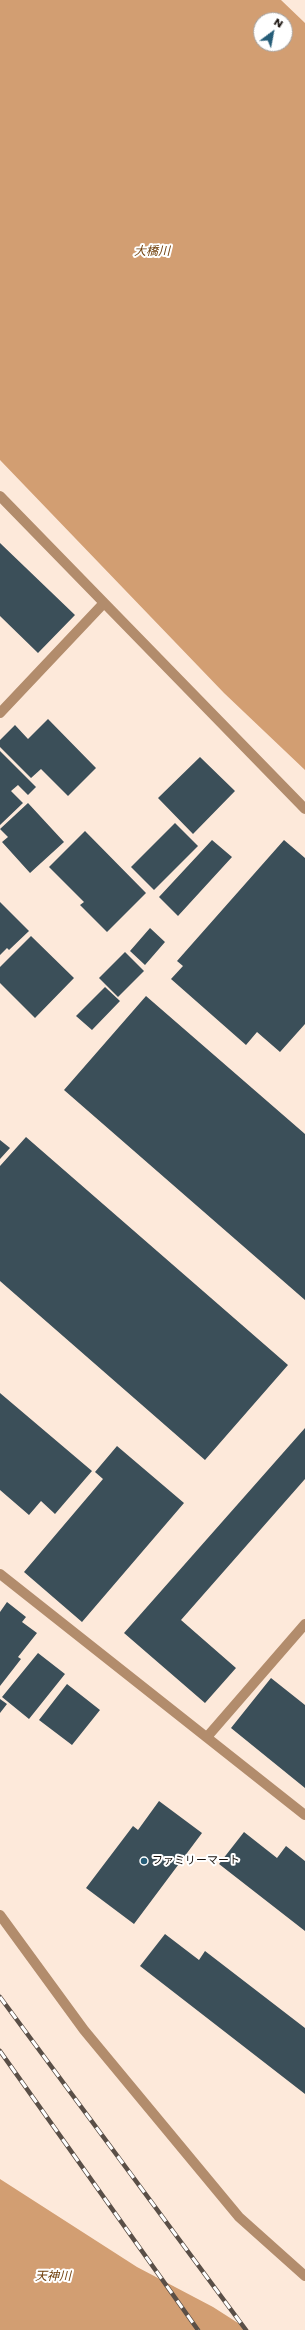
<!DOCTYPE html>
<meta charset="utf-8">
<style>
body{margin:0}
#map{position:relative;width:305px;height:2330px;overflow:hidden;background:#fde9da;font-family:Poppins,sans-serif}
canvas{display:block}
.north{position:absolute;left:253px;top:12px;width:40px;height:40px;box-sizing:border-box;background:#fff;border:1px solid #a3a09e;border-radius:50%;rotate:32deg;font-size:11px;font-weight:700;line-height:16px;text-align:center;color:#19120d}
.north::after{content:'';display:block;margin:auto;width:14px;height:18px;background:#265d78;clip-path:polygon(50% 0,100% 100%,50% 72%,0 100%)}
</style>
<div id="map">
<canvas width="305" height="2330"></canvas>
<div class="north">N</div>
</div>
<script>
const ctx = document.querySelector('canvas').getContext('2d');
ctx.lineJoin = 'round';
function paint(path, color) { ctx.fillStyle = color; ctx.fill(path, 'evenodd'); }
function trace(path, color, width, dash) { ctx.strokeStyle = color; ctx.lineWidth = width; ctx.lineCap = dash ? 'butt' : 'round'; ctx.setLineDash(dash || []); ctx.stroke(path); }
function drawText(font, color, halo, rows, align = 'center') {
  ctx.font = font + ' Poppins,"Noto Sans JP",sans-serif'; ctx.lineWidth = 4; ctx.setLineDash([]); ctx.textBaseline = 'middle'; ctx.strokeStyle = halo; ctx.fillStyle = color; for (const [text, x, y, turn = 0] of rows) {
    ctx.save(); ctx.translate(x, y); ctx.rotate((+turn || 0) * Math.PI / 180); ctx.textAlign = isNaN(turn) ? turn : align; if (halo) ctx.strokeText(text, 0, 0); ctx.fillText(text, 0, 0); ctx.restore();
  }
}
paint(new Path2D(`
 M 0,0 L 281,0 L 305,23 L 305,770 L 224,693 L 0,460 ZM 261,20 L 285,20 L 285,44 L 261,44 Z
 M 0,2179 L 137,2267 L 213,2307 L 249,2330 L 0,2330 Z`), '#d29e72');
paint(new Path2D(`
 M 0,543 L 75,615 L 38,653 L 0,616 Z
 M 48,719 L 96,768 L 68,796 L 41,769 L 31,778 L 0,747 L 0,740 L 15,725 L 28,739 Z
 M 0,751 L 36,787 L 28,795 L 18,785 L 11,791 L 23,803 L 0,825 Z
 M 200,757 L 235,791 L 193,834 L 158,798 Z
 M 28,803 L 64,842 L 30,873 L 2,842 L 8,837 L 0,829 Z
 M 175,823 L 198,846 L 154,890 L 131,867 Z
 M 85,831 L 146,893 L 107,932 L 80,905 L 84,902 L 49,867 Z
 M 212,840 L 232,857 L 178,916 L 159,897 Z
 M 284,840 L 305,858 L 305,1024 L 280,1052 L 257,1032 L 246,1045 L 171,979 L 183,966 L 177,961 Z
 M 0,902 L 29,931 L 9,950 L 7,948 L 0,955 Z
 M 150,928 L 165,942 L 145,965 L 130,951 Z
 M 31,936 L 74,978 L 35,1018 L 0,983 L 0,967 Z
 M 125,952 L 144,971 L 118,997 L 99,978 Z
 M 105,987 L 120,1001 L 92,1030 L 76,1016 Z
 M 146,996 L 305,1134 L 305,1300 L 64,1090 Z
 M 26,1137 L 288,1365 L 205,1460 L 0,1281 L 0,1166 Z
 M 0,1140 L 10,1148 L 0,1159 Z
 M 0,1393 L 92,1471 L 55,1514 L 41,1501 L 29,1515 L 0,1490 Z
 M 305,1428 L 305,1479 L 181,1620 L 236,1668 L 205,1703 L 124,1633 Z
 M 117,1446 L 184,1503 L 82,1622 L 24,1572 L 103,1479 L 95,1472 Z
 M 7,1602 L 26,1617 L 22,1622 L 37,1633 L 18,1657 L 21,1659 L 0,1686 L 0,1612 Z
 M 38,1653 L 65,1674 L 29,1719 L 2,1697 Z
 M 271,1678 L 305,1705 L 305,1788 L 231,1728 Z
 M 67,1684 L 100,1710 L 72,1745 L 39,1720 Z
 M 0,1699 L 7,1704 L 0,1713 Z
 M 159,1801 L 202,1833 L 134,1924 L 86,1888 L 133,1826 L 138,1830 Z
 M 244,1832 L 277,1858 L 286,1846 L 305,1861 L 305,1931 L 219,1864 Z
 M 165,1934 L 199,1960 L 205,1951 L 305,2028 L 305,2094 L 140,1966 Z`), '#3b4f59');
trace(new Path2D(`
 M 0,496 L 305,809
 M 0,713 L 103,604
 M 0,1574 L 305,1815
 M 207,1737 L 305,1624`), '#b28c6c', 10);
trace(new Path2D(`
 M 0,1915 L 84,2030 L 239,2217 L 305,2276`), '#b28c6c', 10);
const rail = new Path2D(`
 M 0,1997 L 246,2330
 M 0,2051 L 198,2330`);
trace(rail, '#5a4f47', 4.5);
trace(rail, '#fff', 3, [9]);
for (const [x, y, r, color] of [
 [144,1861,4,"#265d78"]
]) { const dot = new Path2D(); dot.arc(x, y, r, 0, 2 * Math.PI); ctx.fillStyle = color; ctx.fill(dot); trace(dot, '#fff', 1.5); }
drawText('11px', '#19120d', '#fff', [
 ["ファミリーマート",152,1861]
], 'left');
drawText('italic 12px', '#703f0b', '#fff', [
 ["大橋川",152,252],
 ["天神川",53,2277]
]);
</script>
